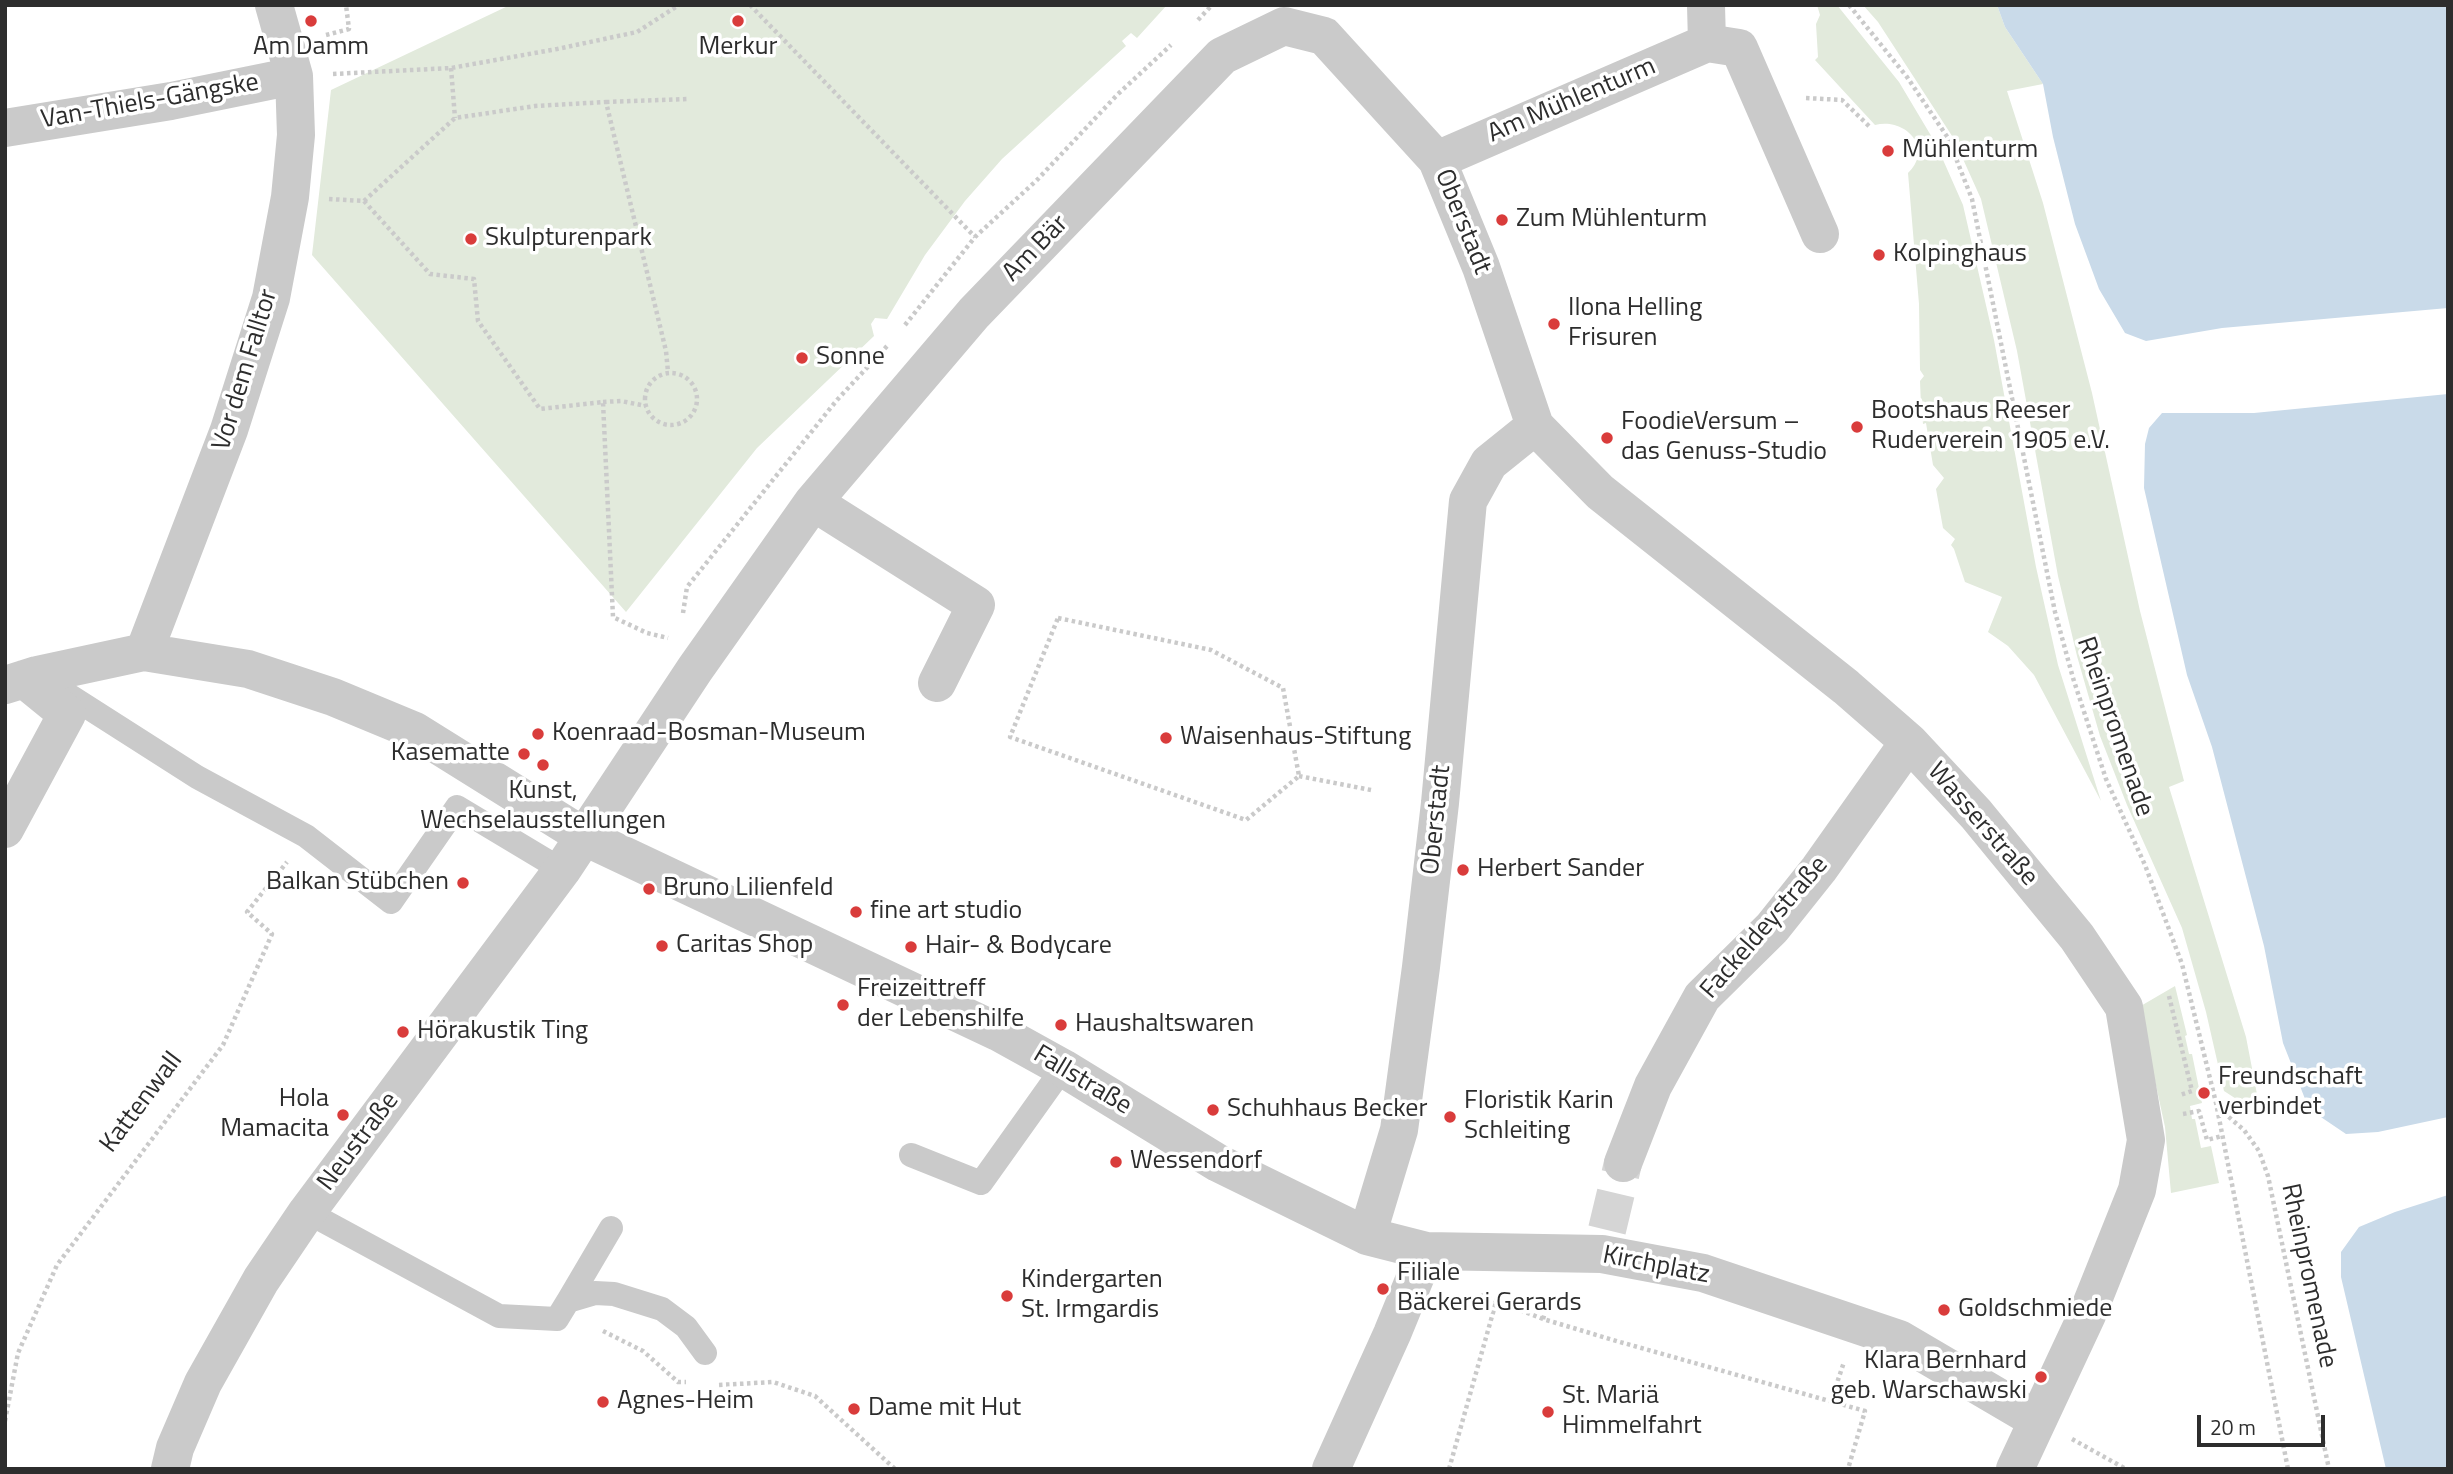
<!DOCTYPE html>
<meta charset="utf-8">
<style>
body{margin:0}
#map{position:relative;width:2453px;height:1474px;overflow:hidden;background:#fff;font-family:"Titillium Web",sans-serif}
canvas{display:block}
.frame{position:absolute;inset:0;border:7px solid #2d2d2d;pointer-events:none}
.scale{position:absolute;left:2197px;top:1415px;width:128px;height:32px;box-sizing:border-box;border:4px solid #2d2d2d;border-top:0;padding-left:9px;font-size:21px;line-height:24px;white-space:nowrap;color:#2d2d2d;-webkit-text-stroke:5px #fff;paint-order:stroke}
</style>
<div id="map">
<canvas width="2453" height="1474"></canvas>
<div class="frame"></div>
<div class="scale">20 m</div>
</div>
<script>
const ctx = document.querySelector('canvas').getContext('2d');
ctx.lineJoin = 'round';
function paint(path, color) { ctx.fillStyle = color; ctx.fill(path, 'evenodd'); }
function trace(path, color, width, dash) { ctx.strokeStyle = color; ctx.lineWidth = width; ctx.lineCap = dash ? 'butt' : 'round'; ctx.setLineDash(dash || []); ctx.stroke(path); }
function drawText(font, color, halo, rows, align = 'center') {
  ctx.font = font + ' "Titillium Web",sans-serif'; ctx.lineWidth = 7; ctx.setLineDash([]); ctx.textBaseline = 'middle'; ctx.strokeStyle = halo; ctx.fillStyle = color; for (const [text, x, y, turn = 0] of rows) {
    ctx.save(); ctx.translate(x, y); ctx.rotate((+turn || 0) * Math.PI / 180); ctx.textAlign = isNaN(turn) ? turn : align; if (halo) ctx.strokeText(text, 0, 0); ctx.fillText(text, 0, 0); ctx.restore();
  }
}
paint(new Path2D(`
 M 510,5 L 1167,5 L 1137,38 L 1131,33 L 1122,41 L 1126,46 L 1002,159 L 965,201 L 925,255 L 887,319 L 875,318 L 871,324 L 874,336 L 757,448 L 626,612 L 312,255 L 331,90 Z
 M 1817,5 L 1837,5 L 1899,82 L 1936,144 L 1963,205 L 1994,340 L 2036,567 L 2058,665 L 2101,801 L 2034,675 L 2008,646 L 1988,632 L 2002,597 L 1965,582 L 1954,549 L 1951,545 L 1955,539 L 1943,528 L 1936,489 L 1944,478 L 1933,465 L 1926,423 L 1923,424 L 1922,413 L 1925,410 L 1921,406 L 1920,381 L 1924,376 L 1920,370 L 1919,304 L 1908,173 C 1934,149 1906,117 1875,125 L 1815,60 L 1818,57 L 1816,24 L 1820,15 Z
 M 1863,5 L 1997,5 L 2005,27 L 2043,84 L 2007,91 L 2043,203 L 2092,393 L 2140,611 L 2184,781 L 2169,787 L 2246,1037 L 2261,1115 L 2224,1091 L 2206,1012 L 2182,928 L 2127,805 L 2100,736 L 2077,656 L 2058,576 L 2017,351 L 1981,199 L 1954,139 L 1878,22 Z
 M 2175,986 L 2187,1035 L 2185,1036 L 2189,1054 L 2192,1054 L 2202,1103 L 2190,1106 L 2192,1119 L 2195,1119 L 2201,1148 L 2211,1146 L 2219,1183 L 2171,1193 L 2165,1127 L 2139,1007 Z`), '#e2eadc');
paint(new Path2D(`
 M 1997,5 L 2448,5 L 2448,308 L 2222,328 L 2146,341 L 2125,333 L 2099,289 L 2075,224 L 2053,137 L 2043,84 L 2005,27 Z
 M 2448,394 L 2448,1117 L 2378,1132 L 2346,1134 L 2309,1109 L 2283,1043 L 2264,946 L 2212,747 L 2187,675 L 2144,488 L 2145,444 L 2149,428 L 2162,413 L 2254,413 Z
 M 2448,1195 L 2448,1469 L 2386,1469 L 2341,1277 L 2341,1252 L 2359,1227 L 2395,1212 Z`), '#c9dae9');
trace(new Path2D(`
 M 1607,1230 L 1623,1163`), '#d5d5d5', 38, [38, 19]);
trace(new Path2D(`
 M 750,5 L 975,237
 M 1849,5 L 1907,77 L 1948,138 L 1972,199 L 2055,612 L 2073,678 L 2106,779 L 2145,865 L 2182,964 L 2217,1107 L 2244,1130 L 2259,1151 L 2268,1176 L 2329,1469
 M 1198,20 L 1212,5
 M 326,35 L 349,29 L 346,5
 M 451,68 L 455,118
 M 333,74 L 451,68 L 557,49 L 637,32 L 679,5
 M 1806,98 L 1842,100 L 1871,128
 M 606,102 L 689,99
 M 329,199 L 364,201 L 430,274 L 474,279 L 478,321 L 540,409 L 603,402 L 613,617 L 647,633 L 668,638
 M 364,201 L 455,118 L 535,106 L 606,102 L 666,351 L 668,372
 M 905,325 L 975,237 L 1037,180 L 1118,94 L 1171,45
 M645 399a26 26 0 1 1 52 0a26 26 0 1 1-52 0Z
 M 603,402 L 621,401 L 646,406
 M 683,613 L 687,587 L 837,400 L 888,345
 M 1058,618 L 1211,650 L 1283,688 L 1299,776 L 1246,820 L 1010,737 Z
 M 1299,776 L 1371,790
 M 2169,996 L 2192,1091 L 2180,1095
 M 2217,1108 L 2288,1469
 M 2183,1114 L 2199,1111 L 2207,1140 L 2222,1136
 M 1481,1295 L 1543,1319 L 1620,1342 L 1865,1411 L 1848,1469
 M 1543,1319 L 1551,1293
 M 603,1331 L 643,1351 L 678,1382 L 686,1382
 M 719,1385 L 773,1382 L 815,1396 L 895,1469
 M 1831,1401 L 1844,1362
 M 5,1421 L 18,1353 L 57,1265 L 223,1045 L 272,934 L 247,912 L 287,862
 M 2072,1439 L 2126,1469
 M 1449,1469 L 1496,1302`), '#cacaca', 4.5, [3.5, 3.5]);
trace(new Path2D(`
 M 56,687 L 197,777 L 306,836 L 391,902 L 457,807 L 562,870
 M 911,1155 L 981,1183 L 1063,1068
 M 307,1212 L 499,1316 L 557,1319 L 568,1301 L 595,1293 L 614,1294 L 662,1309 L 686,1327 L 705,1353
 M 568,1301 L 611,1228`), '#cacaca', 24);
trace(new Path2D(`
 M 1707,43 L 1739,48 L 1820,234
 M 5,128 L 171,101 L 294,76
 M 1437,160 L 1707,43 L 1706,5
 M 813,502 L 976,605 L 937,683
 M 144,652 L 229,430 L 271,298 L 290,197 L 296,135 L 294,76 L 274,5
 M 5,685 L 37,675 L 144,652 L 248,669 L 333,697 L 415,731 L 585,837 L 998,1032 L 1063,1068 L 1218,1163 L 1367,1236 L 1426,1251 L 1602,1254 L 1703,1273 L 1899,1339 L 2037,1420
 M 5,829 L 67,714 L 24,679
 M 1623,1163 L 1653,1086 L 1702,997 L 1772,928 L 1819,869 L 1909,742
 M 1367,1236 L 1399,1130 L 1421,967 L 1440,803 L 1468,501 L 1489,463 L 1535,426
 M 170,1469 L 175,1448 L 203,1383 L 261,1280 L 307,1212 L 562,870 L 695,669 L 813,502 L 974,313 L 1222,56 L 1284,26 L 1324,36 L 1437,160 L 1481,267 L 1535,426 L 1600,492 L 1846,687 L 1909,742 L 1976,814 L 2077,937 L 2124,1007 L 2146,1140 L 2137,1190 L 2087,1315 L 2015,1469
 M 1331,1469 L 1392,1334 L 1426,1251`), '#cacaca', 38);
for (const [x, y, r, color] of [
 [311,21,7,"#d93c3b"],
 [738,21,7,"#d93c3b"],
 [1888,151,7,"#d93c3b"],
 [1502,220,7,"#d93c3b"],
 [471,239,7,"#d93c3b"],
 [1879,255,7,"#d93c3b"],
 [1554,324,7,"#d93c3b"],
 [802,358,7,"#d93c3b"],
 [1857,427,7,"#d93c3b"],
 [1607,438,7,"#d93c3b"],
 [538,734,7,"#d93c3b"],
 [1166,738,7,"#d93c3b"],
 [524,754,7,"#d93c3b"],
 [543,765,7,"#d93c3b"],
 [1463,870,7,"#d93c3b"],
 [463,883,7,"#d93c3b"],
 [649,889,7,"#d93c3b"],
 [856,912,7,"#d93c3b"],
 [662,946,7,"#d93c3b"],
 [911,947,7,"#d93c3b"],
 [843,1005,7,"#d93c3b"],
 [1061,1025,7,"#d93c3b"],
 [403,1032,7,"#d93c3b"],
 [2204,1093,7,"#d93c3b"],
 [1213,1110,7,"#d93c3b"],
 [343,1115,7,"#d93c3b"],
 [1450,1117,7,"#d93c3b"],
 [1116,1162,7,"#d93c3b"],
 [1383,1289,7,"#d93c3b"],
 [1007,1296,7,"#d93c3b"],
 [1944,1310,7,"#d93c3b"],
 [2041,1377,7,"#d93c3b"],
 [603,1402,7,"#d93c3b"],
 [854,1409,7,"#d93c3b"],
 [1548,1412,7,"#d93c3b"]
]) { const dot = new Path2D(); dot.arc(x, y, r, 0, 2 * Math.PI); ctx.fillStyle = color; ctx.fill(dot); trace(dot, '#fff', 2.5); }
drawText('26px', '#2d2d2d', '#fff', [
 ["Am Damm",311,48,"center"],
 ["Merkur",738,48,"center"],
 ["Mühlenturm",1902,151],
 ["Zum Mühlenturm",1516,220],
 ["Skulpturenpark",485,239],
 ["Kolpinghaus",1893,255],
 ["Ilona Helling",1568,309],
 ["Frisuren",1568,339],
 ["Sonne",816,358],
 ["Bootshaus Reeser",1871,412],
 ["Ruderverein 1905 e.V.",1871,442],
 ["FoodieVersum –",1621,423],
 ["das Genuss-Studio",1621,453],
 ["Koenraad-Bosman-Museum",552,734],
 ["Waisenhaus-Stiftung",1180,738],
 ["Kasematte",510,754,"right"],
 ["Kunst,",543,792,"center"],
 ["Wechselausstellungen",543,822,"center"],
 ["Herbert Sander",1477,870],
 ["Balkan Stübchen",449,883,"right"],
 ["Bruno Lilienfeld",663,889],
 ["fine art studio",870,912],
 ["Caritas Shop",676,946],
 ["Hair- & Bodycare",925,947],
 ["Freizeittreff",857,990],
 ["der Lebenshilfe",857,1020],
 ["Haushaltswaren",1075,1025],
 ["Hörakustik Ting",417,1032],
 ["Freundschaft",2218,1078],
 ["verbindet",2218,1108],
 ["Hola",329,1100,"right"],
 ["Mamacita",329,1130,"right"],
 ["Floristik Karin",1464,1102],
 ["Schleiting",1464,1132],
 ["Schuhhaus Becker",1227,1110],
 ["Wessendorf",1130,1162],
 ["Filiale",1397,1274],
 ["Bäckerei Gerards",1397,1304],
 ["Kindergarten",1021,1281],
 ["St. Irmgardis",1021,1311],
 ["Goldschmiede",1958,1310],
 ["Klara Bernhard",2027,1362,"right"],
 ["geb. Warschawski",2027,1392,"right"],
 ["St. Mariä",1562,1397],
 ["Himmelfahrt",1562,1427],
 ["Agnes-Heim",617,1402],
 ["Dame mit Hut",868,1409]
], 'left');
drawText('26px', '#2d2d2d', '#fff', [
 ["Am Mühlenturm",1572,101,-23],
 ["Van-Thiels-Gängske",150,102,-10],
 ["Oberstadt",1462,222,68],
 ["Am Bär",1036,249,-46],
 ["Vor dem Falltor",246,370,-73],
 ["Rheinpromenade",2114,727,71],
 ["Oberstadt",1437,820,-84],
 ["Wasserstraße",1982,825,49],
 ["Fackeldeystraße",1765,928,-49],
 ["Fallstraße",1082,1081,31],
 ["Kattenwall",142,1103,-53],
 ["Neustraße",359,1142,-53],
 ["Kirchplatz",1656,1266,11],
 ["Rheinpromenade",2308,1276,78]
]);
</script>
